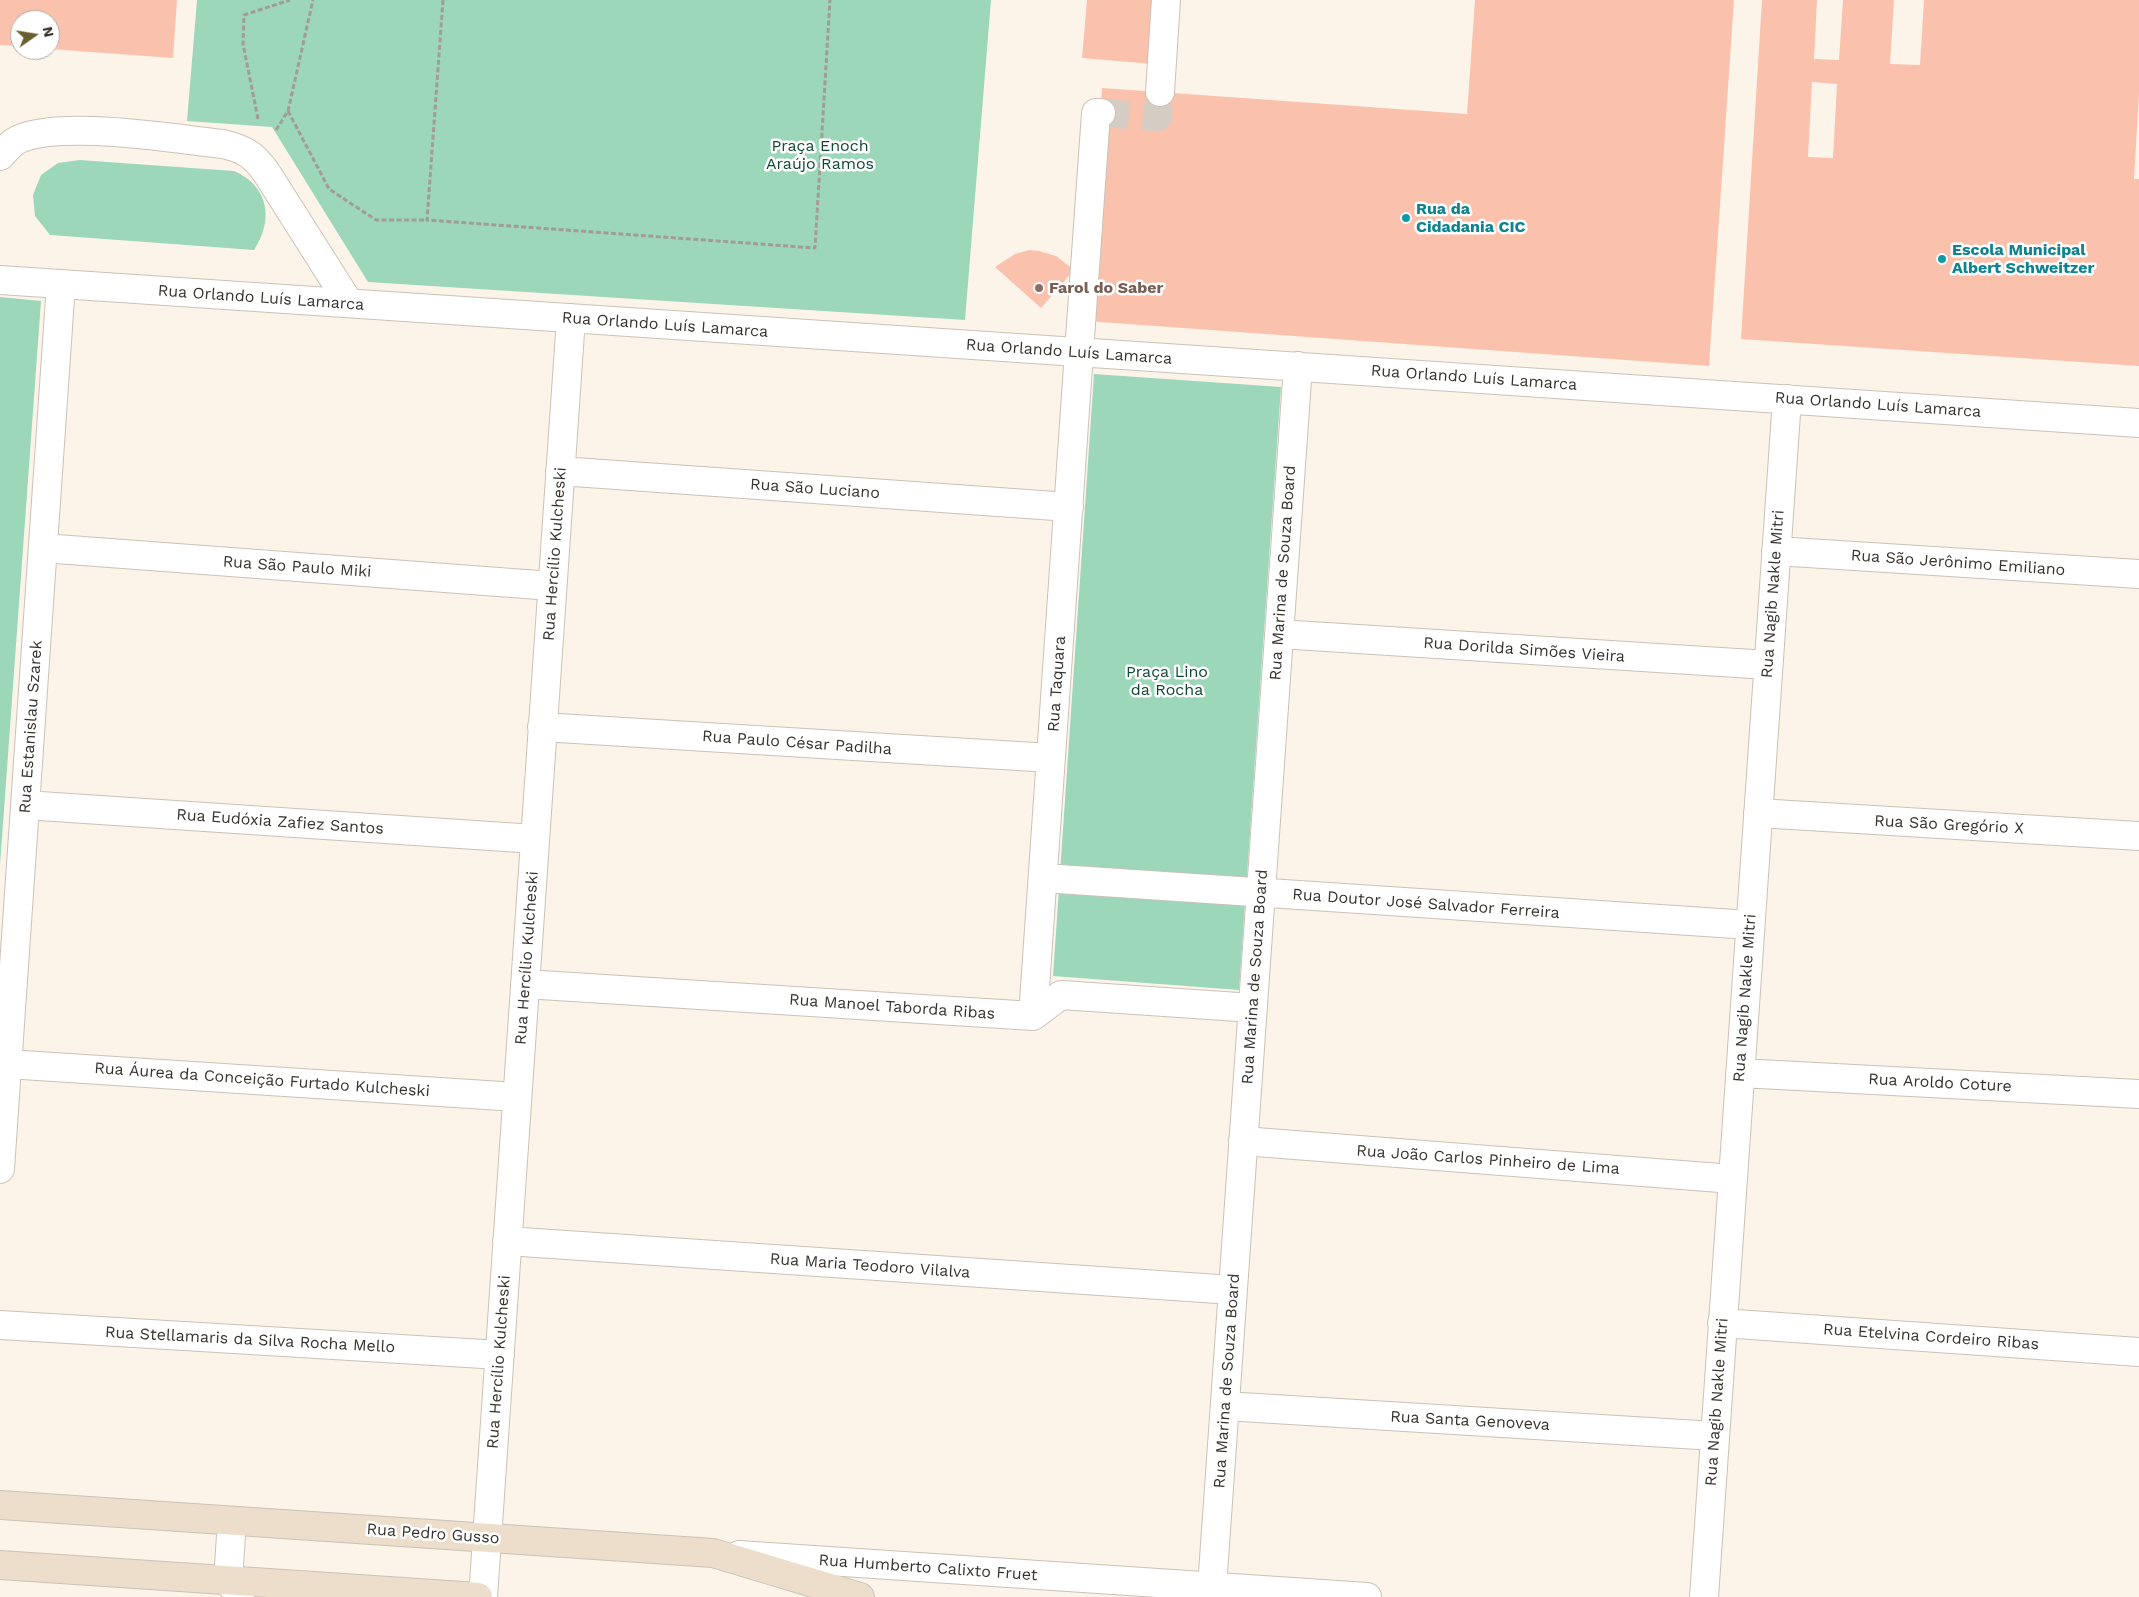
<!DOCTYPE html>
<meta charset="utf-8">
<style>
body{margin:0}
#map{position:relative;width:2139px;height:1597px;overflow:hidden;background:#fdf4e9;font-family:"Work Sans",sans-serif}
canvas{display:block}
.north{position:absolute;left:10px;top:10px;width:50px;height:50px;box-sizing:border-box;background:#fff;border:1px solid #afadab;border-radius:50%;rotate:77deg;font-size:14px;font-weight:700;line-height:20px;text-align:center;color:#36332e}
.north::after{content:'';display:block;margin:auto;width:18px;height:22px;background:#68612d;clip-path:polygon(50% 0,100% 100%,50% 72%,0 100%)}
</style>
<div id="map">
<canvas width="2139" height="1597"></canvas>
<div class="north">N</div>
</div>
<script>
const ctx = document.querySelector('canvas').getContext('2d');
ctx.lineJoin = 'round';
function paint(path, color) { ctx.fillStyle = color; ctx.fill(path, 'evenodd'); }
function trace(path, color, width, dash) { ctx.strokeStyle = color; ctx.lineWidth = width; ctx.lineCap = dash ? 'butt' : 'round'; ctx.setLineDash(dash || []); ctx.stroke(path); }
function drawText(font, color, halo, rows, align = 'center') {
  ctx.font = font + ' "Work Sans",sans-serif'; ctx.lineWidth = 5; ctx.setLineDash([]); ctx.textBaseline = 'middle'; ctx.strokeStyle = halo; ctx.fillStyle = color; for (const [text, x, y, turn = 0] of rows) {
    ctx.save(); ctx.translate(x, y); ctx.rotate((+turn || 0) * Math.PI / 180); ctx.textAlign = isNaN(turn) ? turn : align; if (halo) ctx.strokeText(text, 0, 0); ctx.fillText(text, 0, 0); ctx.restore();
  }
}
paint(new Path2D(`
 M 197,0 L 991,0 L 965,320 L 368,282 L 272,127 L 187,121 Z
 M 79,160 L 234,171 C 269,186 274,220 254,250 L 50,235 L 35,216 L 33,195 L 41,175 L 58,163 Z
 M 0,297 L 41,301 L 0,865 Z
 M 1094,374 L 1281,387 L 1239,990 L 1053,976 Z`), '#9dd7ba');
paint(new Path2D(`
 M 0,0 L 177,0 L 173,58 L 50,49 L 50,20 L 20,20 L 20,46 L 0,45 Z
 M 1087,0 L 1158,0 L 1152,64 L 1082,58 Z
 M 1475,0 L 1734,0 L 1709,366 L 1086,321 L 1102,88 L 1467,114 Z
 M 1762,0 L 1817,0 L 1814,59 L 1839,60 L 1843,0 L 1894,0 L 1890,64 L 1920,65 L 1924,0 L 2139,0 L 2139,93 L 2134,179 L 2139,179 L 2139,366 L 1741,339 ZM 1812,82 L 1837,84 L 1833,158 L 1808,157 Z
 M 1039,251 L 1056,256 L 1074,270 L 1041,308 L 995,267 L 1015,254 L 1029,250 Z`), '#fac1ad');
trace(new Path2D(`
 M 1101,113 L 1158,117 L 1160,92`), '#d5cdc4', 28, [28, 14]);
const pedestrian = new Path2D(`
 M 1160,92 L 1166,0
 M 1079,352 L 1096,113 L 1101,113`);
const minor = new Path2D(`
 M 0,156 C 4,152 9,146 14,142 C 51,118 176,139 223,144 C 244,149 253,154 266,172 L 349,303
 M 0,280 L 2139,423
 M 560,471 L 1069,507
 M 43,548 L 552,586
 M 1776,551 L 2139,574
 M 1279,634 L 1768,665
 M 542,727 L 1051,758
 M 25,805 L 535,839
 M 1758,813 L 2139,836
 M 1043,878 L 1750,925
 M 525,984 L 1033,1016 L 1061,995 L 1253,1008
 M 1033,1016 L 1079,352
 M 7,1064 L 517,1097
 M 1740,1073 L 2139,1094
 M 1243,1141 L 1733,1179
 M 0,1169 L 61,284
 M 507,1241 L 1233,1290
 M 1722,1323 L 2139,1352
 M 0,1325 L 500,1355
 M 1225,1406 L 1715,1436
 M 232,1521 L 228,1580 L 240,1597
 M 739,1555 L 1367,1597
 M 1212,1587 L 1298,366
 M 483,1597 L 571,318
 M 1704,1597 L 1787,399`);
const secondary = new Path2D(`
 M 0,1505 L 713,1553 L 860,1597
 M 0,1565 L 478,1597`);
trace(pedestrian, '#cac2b7', 30);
trace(minor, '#cac2b7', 30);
trace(secondary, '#cac2b7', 30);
trace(new Path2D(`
 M 443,0 L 427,220 L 815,248 L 830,0
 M 288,111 L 329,189 L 376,220 L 427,220
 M 258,119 L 243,44 L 244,15 L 290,0
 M 276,130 L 288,111 L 313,0`), '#a29c94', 3, [5, 2.5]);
trace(pedestrian, '#fff', 28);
trace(minor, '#fff', 28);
trace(secondary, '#eddecb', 28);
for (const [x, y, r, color] of [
 [1406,218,5,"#0f9aa8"],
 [1942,259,5,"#0f9aa8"],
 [1039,288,5,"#8d6e63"]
]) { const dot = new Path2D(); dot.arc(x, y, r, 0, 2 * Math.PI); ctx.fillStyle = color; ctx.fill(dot); trace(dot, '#fff', 2); }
drawText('16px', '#0e4932', '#fff', [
 ["Praça Enoch",820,146],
 ["Araújo Ramos",820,164],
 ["Praça Lino",1167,672],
 ["da Rocha",1167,690]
]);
drawText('bold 16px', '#0d838f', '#fff', [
 ["Rua da",1416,209],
 ["Cidadania CIC",1416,227],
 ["Escola Municipal",1952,250],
 ["Albert Schweitzer",1952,268]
], 'left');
drawText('bold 16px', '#785e54', '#fff', [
 ["Farol do Saber",1049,288]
], 'left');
drawText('16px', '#36332e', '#fff', [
 ["Rua Orlando Luís Lamarca",261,298,4],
 ["Rua Orlando Luís Lamarca",665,325,4],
 ["Rua Orlando Luís Lamarca",1069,352,4],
 ["Rua Orlando Luís Lamarca",1474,378,4],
 ["Rua Orlando Luís Lamarca",1878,405,4],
 ["Rua São Luciano",815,489,4],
 ["Rua Hercílio Kulcheski",555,554,-86],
 ["Rua São Jerônimo Emiliano",1958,563,4],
 ["Rua São Paulo Miki",297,567,4],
 ["Rua Marina de Souza Board",1283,573,-86],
 ["Rua Nagib Nakle Mitri",1773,594,-86],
 ["Rua Dorilda Simões Vieira",1524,650,4],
 ["Rua Taquara",1057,684,-86],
 ["Rua Estanislau Szarek",31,727,-86],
 ["Rua Paulo César Padilha",797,743,4],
 ["Rua Eudóxia Zafiez Santos",280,822,4],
 ["Rua São Gregório X",1949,825,3],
 ["Rua Doutor José Salvador Ferreira",1426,904,4],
 ["Rua Hercílio Kulcheski",527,958,-86],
 ["Rua Marina de Souza Board",1255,977,-86],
 ["Rua Nagib Nakle Mitri",1745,998,-86],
 ["Rua Manoel Taborda Ribas",892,1007,4],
 ["Rua Áurea da Conceição Furtado Kulcheski",262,1080,4],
 ["Rua Aroldo Coture",1940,1083,3],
 ["Rua João Carlos Pinheiro de Lima",1488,1160,4],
 ["Rua Maria Teodoro Vilalva",870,1266,4],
 ["Rua Etelvina Cordeiro Ribas",1931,1337,4],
 ["Rua Stellamaris da Silva Rocha Mello",250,1340,3],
 ["Rua Hercílio Kulcheski",499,1362,-86],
 ["Rua Marina de Souza Board",1227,1381,-86],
 ["Rua Nagib Nakle Mitri",1717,1402,-86],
 ["Rua Santa Genoveva",1470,1421,3],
 ["Rua Pedro Gusso",433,1534,4],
 ["Rua Humberto Calixto Fruet",928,1568,4]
]);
</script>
